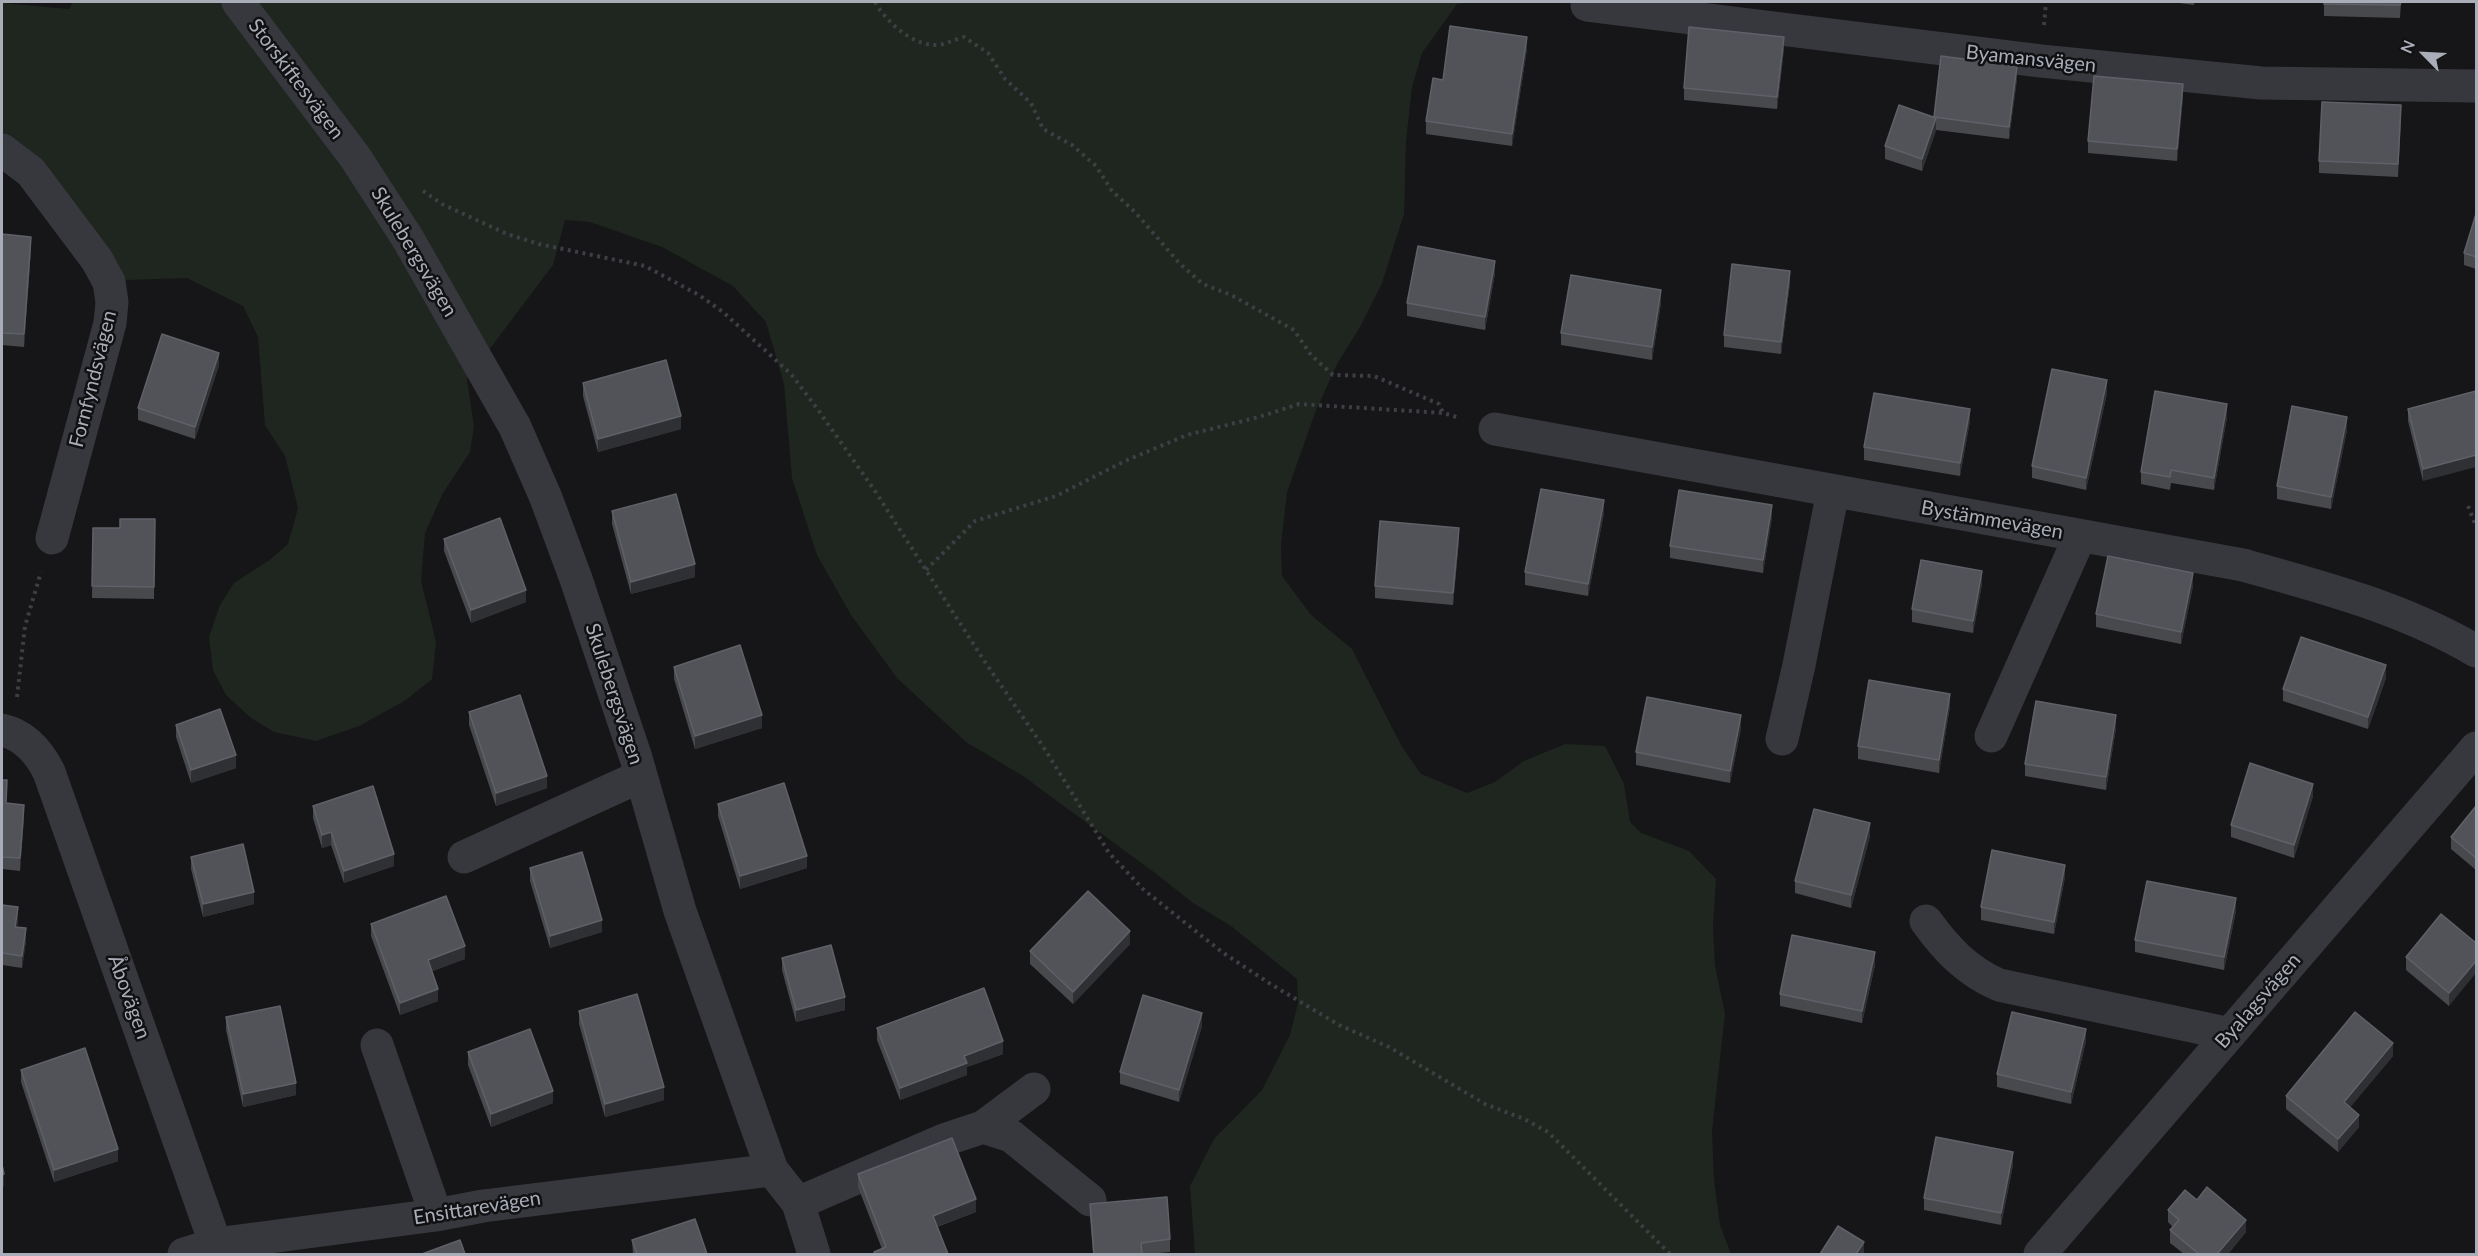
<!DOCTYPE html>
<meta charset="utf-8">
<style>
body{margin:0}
#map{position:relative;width:2478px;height:1256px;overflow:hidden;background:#161618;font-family:Lato,sans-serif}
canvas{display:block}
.frame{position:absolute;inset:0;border:3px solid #a8adb8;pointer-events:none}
.north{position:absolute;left:2394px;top:24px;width:60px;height:60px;-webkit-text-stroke:4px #111113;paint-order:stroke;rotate:294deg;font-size:16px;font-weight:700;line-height:24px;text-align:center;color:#a8adb8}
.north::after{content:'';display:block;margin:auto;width:21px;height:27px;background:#a8adb8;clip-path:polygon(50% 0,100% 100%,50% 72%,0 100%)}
</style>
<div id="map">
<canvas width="2478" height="1256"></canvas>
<div class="frame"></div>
<div class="north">N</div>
</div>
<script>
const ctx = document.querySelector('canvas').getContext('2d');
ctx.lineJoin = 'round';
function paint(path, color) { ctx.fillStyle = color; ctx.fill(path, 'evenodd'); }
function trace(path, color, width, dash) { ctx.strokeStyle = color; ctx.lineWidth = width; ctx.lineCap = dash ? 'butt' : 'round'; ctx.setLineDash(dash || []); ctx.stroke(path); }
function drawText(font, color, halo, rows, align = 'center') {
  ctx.font = font + ' Lato,sans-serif'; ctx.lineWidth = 5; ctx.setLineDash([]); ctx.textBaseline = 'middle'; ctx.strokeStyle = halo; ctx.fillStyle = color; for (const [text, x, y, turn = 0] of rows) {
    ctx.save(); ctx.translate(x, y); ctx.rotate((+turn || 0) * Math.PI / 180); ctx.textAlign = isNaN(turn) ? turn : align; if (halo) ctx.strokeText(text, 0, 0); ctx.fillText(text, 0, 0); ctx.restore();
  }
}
paint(new Path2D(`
 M 73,2 L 1476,2 L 1457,4 L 1422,53 L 1412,87 L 1406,141 L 1404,214 L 1382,283 L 1360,327 L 1337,364 L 1315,413 L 1287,492 L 1281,545 L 1282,576 L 1311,615 L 1352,649 L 1402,747 L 1421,774 L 1467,793 L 1495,782 L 1524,761 L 1565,744 L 1605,746 L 1624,784 L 1630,822 L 1641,833 L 1689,851 L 1716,879 L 1713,926 L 1715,966 L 1725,1013 L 1712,1131 L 1714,1180 L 1720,1225 L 1731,1254 L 1195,1254 L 1190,1186 L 1214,1139 L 1262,1090 L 1290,1035 L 1298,1003 L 1297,979 L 1231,926 L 1193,903 L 1155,873 L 1023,776 L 966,742 L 897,678 L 851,615 L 817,555 L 792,478 L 784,384 L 766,322 L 733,286 L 662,247 L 590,222 L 565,220 L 553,265 L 467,379 L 474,427 L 470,452 L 443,493 L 425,533 L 421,581 L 436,642 L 432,679 L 406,700 L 359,726 L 316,741 L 274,732 L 251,718 L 226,695 L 213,670 L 209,637 L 220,605 L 234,583 L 271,559 L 288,544 L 298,508 L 285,456 L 265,425 L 258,337 L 243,306 L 187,278 L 126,280 L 93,249 L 2,139 L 2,3 L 69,9 Z`), '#1e261f');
trace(new Path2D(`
 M 875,2 C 885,20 912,46 936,45 C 945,45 955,39 964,37 L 988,53 L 1005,79 L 1031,103 L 1043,129 L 1072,145 L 1096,166 L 1112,191 L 1135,212 L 1180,264 L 1203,284 L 1231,295 L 1294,330 L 1311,355 L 1333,375 L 1374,376 L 1439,404 L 1443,413
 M 2044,25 L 2046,2
 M 423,191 L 442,204 L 507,234 L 539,244 L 645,266 L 699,295 L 723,312 L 791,374 L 816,407 L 875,491 L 985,662 L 1046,751 L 1109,853 L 1144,890 L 1222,952 L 1269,983 L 1339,1025 L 1389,1047 L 1485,1104 L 1524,1119 L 1548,1132 L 1670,1254
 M 2468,506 L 2476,526
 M 926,570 L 975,521 L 1056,496 L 1125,461 L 1187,435 L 1259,417 L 1299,404 L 1443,413 L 1460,418
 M 17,697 L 25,626 L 41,572`), '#3d3f44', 4, [3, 4.5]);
trace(new Path2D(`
 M 238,2 L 355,157 L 408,239 L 515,427 L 546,498 L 576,579 L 636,758 L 680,911 L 772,1170 L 798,1203 L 814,1254
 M 1587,5 L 2041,61 L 2261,83 L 2476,86
 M 2,150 L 31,172 L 97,260 L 109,282 L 112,302 L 110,323 L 52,538
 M 1495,429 L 2243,565 C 2323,587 2405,609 2476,651
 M 2,730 C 24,735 39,752 49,772 L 219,1254
 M 1991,736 L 2080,536
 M 1782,739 L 1799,665 L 1833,491
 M 464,857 L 641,776
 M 1926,921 C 1947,950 1967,971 1999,985 L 2230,1034
 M 377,1045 L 436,1215
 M 983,1127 L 1011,1136 L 1090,1200
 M 798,1203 L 944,1140 L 983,1127 L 1034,1089
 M 184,1254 L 216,1244 L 436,1215 L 483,1206 L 772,1170
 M 2040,1254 L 2476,748`), '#37383d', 33);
paint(new Path2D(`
 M 2172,2 L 2194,2 L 2194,5 Z
 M 2324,2 L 2401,2 L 2400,18 L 2324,16 Z
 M 1527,49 L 1512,146 L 1426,134 L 1426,121 L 1443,80 Z
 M 1784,49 L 1777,109 L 1684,100 L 1684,88 Z
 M 2017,79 L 2009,139 L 1936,130 L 1922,171 L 1885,159 L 1885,146 L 1934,117 Z
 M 2183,97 L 2177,161 L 2088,153 L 2088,141 Z
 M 2401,118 L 2398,177 L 2319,173 L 2319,161 Z
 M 2476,214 L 2476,269 L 2464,265 L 2464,253 Z
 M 2,234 L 31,249 L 24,347 L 2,345 Z
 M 1495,273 L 1485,330 L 1407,316 L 1407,303 Z
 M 1790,283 L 1781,354 L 1724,347 L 1724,335 Z
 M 1661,303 L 1652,360 L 1561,345 L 1561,333 Z
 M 219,365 L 195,439 L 138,420 L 138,408 Z
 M 583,383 L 681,429 L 598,452 L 583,396 Z
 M 2476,391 L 2423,481 L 2408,421 L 2408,409 Z
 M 2107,393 L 2086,490 L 2032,478 L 2032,466 Z
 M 2227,417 L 2214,490 L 2171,483 L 2170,490 L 2141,484 L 2141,472 Z
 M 1970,421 L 1960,476 L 1864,460 L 1864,447 Z
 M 2347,430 L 2331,509 L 2277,499 L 2277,486 Z
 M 612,511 L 695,577 L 631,594 L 612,524 Z
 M 1604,513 L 1588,596 L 1525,585 L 1525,572 Z
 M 1772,517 L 1763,573 L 1670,558 L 1670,546 Z
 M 155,519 L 154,599 L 92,598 L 93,528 L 120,528 Z
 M 444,539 L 526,602 L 471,623 L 444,551 Z
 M 1459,540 L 1453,605 L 1375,598 L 1375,586 Z
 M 1982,584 L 1973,633 L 1912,622 L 1912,609 Z
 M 2193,586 L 2181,644 L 2096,627 L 2096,614 Z
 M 674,667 L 762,728 L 695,749 L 674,679 Z
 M 2386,678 L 2368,729 L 2283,701 L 2283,689 Z
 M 1950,706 L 1939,773 L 1858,759 L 1858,746 Z
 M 469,712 L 547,788 L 496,806 L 469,725 Z
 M 176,725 L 236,768 L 191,783 L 176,737 Z
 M 1741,728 L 1730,783 L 1636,765 L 1636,752 Z
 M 2116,728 L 2106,790 L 2025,776 L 2025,764 Z
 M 2,780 L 6,803 L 24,817 L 20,871 L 2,869 Z
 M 2313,796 L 2294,858 L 2231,837 L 2231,825 Z
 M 718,804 L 807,868 L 740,889 L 718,816 Z
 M 313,806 L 394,866 L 344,883 L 331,845 L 322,848 L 313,818 Z
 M 2476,806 L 2476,870 L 2451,849 L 2451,837 Z
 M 1870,836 L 1851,908 L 1795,893 L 1795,881 Z
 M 191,857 L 254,904 L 203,917 L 191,869 Z
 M 530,868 L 602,932 L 550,948 L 530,881 Z
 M 2065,877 L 2054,934 L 1981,920 L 1981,907 Z
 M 2,905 L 18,920 L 17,927 L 26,941 L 22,968 L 2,965 Z
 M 2236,911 L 2224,970 L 2135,952 L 2135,940 Z
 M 371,924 L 465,959 L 432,971 L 438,1001 L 400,1015 L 371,936 Z
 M 2476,943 L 2449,1006 L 2406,970 L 2406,957 Z
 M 1130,944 L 1073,1004 L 1030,964 L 1030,951 Z
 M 782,958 L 845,1010 L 796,1022 L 782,970 Z
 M 1875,965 L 1862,1023 L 1780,1006 L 1780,994 Z
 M 579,1011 L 664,1100 L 605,1117 L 579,1024 Z
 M 226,1017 L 296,1095 L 243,1107 L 226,1030 Z
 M 1202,1026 L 1179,1102 L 1120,1084 L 1120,1072 Z
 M 877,1028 L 1003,1054 L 967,1067 L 967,1075 L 900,1100 L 877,1040 Z
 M 2086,1041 L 2071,1104 L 1997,1087 L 1997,1074 Z
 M 468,1052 L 553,1103 L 491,1127 L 468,1065 Z
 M 2393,1056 L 2350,1107 L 2359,1127 L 2338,1152 L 2286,1109 L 2286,1096 Z
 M 21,1070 L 118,1161 L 54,1182 L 21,1082 Z
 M 2013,1165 L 2001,1225 L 1924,1210 L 1924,1198 Z
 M 858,1174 L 976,1212 L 937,1227 L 948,1254 L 874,1254 L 874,1252 L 882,1249 L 858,1187 Z
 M 1090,1204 L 1170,1239 L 1170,1252 L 1146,1254 L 1093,1254 L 1090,1217 Z
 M 2168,1210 L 2246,1232 L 2228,1254 L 2184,1254 L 2170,1243 L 2170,1230 L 2173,1227 L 2168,1222 Z
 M 632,1240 L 707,1254 L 633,1254 Z`), '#47494d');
paint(new Path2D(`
 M 1527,37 L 1527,49 L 1512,146 L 1512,134 Z
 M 1784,37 L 1784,49 L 1777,109 L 1777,97 Z
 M 2017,66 L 2017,79 L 2009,139 L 2009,127 Z
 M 2183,84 L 2183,97 L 2177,161 L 2177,149 Z
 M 1936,118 L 1936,131 L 1922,171 L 1922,159 Z
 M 31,237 L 31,249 L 24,347 L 24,334 Z
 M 1495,261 L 1495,273 L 1485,330 L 1485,317 Z
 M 1790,271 L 1790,283 L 1781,354 L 1781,342 Z
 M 1661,290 L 1661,303 L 1652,360 L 1652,347 Z
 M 219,353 L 219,365 L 195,439 L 195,427 Z
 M 2107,380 L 2107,393 L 2086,490 L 2086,478 Z
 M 2227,404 L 2227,417 L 2214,490 L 2214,478 Z
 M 1970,409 L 1970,421 L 1960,476 L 1960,463 Z
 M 681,416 L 681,429 L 598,452 L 598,439 Z
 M 2347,417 L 2347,430 L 2331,509 L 2331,497 Z
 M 2476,455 L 2476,467 L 2423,481 L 2423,469 Z
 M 1604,500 L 1604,513 L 1588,596 L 1588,584 Z
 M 1772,505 L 1772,517 L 1763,573 L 1763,560 Z
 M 1459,528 L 1459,540 L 1453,605 L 1453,593 Z
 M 695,564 L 695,577 L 631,594 L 631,582 Z
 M 1982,571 L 1982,584 L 1973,633 L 1973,621 Z
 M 2193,573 L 2193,586 L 2181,644 L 2181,632 Z
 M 526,590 L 526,602 L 471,623 L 471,610 Z
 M 2386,665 L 2386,678 L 2368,729 L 2368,717 Z
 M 1950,694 L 1950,706 L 1939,773 L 1939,760 Z
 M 762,715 L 762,728 L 695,749 L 695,736 Z
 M 1741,715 L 1741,728 L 1730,783 L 1730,771 Z
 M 2116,715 L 2116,728 L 2106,790 L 2106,777 Z
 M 236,755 L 236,768 L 191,783 L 191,770 Z
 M 547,776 L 547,788 L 496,806 L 496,793 Z
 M 2313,784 L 2313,796 L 2294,858 L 2294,845 Z
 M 24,805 L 24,817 L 20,871 L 20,858 Z
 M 1870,823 L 1870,836 L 1851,908 L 1851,895 Z
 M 331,832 L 331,845 L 322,848 L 322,835 Z
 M 394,854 L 394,866 L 344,883 L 344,871 Z
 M 807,856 L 807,868 L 740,889 L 740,876 Z
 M 2065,865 L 2065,877 L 2054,934 L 2054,922 Z
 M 254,892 L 254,904 L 203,917 L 203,904 Z
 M 2236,898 L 2236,911 L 2224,970 L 2224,957 Z
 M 18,907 L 18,920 L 15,939 L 15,927 Z
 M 602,920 L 602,932 L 550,948 L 550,936 Z
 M 26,928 L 26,941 L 22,968 L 22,956 Z
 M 1130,931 L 1130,944 L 1073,1004 L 1073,992 Z
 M 465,946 L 465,959 L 428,973 L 428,960 Z
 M 1875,952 L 1875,965 L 1862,1023 L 1862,1011 Z
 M 2476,961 L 2476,973 L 2449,1006 L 2449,993 Z
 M 438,989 L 438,1001 L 400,1015 L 400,1003 Z
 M 845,997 L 845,1010 L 796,1022 L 796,1010 Z
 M 1202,1013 L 1202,1026 L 1179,1102 L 1179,1090 Z
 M 2086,1029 L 2086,1041 L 2071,1104 L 2071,1092 Z
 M 1003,1041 L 1003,1054 L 967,1067 L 967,1075 L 900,1100 L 900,1088 L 964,1056 Z
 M 2393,1043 L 2393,1056 L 2344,1115 L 2344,1102 Z
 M 296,1083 L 296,1095 L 243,1107 L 243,1094 Z
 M 664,1087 L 664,1100 L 605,1117 L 605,1104 Z
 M 553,1091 L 553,1103 L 491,1127 L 491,1114 Z
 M 2359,1115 L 2359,1127 L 2338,1152 L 2338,1139 Z
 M 118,1149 L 118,1161 L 54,1182 L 54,1170 Z
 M 2013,1152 L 2013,1165 L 2001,1225 L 2001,1213 Z
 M 4,1174 L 4,1186 L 2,1187 L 2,1175 Z
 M 976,1199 L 976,1212 L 933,1228 L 933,1216 Z
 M 2246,1220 L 2246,1232 L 2228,1254 L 2217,1254 Z
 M 1864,1242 L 1864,1254 L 1856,1254 Z`), '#2f3033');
const building = new Path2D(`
 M 2324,2 L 2401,2 L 2400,5 L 2324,4 Z
 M 1450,26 L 1527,37 L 1512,134 L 1426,121 L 1433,78 L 1443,80 Z
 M 1689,27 L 1784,37 L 1777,97 L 1684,88 Z
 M 1941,56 L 2017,66 L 2009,127 L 1934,117 Z
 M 2094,76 L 2183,84 L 2177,149 L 2088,141 Z
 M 2322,102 L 2401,105 L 2398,164 L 2319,161 Z
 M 1899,105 L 1936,118 L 1922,159 L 1885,146 Z
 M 2476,214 L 2476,257 L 2464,253 Z
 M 2,234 L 31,237 L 24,334 L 2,333 Z
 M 1418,246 L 1495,261 L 1485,317 L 1407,303 Z
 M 1732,264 L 1790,271 L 1781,342 L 1724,335 Z
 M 1571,275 L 1661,290 L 1652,347 L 1561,333 Z
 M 162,334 L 219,353 L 195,427 L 138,408 Z
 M 666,360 L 681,416 L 598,439 L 583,383 Z
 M 2052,369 L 2107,380 L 2086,478 L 2032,466 Z
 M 2155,391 L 2227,404 L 2214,478 L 2171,470 L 2170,477 L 2141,472 Z
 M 2476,391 L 2476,455 L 2423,469 L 2408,409 Z
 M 1874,393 L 1970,409 L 1960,463 L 1864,447 Z
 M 2292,406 L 2347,417 L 2331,497 L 2277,486 Z
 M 1541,489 L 1604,500 L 1588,584 L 1525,572 Z
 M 1679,490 L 1772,505 L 1763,560 L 1670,546 Z
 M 676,494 L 695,564 L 631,582 L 612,511 Z
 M 500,518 L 526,590 L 471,610 L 444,539 Z
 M 120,519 L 155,519 L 154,587 L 92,586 L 93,528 L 120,528 Z
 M 1380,521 L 1459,528 L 1453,593 L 1375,586 Z
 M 2108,556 L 2193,573 L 2181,632 L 2096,614 Z
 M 1921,560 L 1982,571 L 1973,621 L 1912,609 Z
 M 2301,637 L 2386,665 L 2368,717 L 2283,689 Z
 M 740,645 L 762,715 L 695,736 L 674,667 Z
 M 1869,680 L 1950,694 L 1939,760 L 1858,746 Z
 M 520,695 L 547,776 L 496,793 L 469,712 Z
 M 1647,697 L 1741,715 L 1730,771 L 1636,752 Z
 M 2036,701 L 2116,715 L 2106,777 L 2025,764 Z
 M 220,709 L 236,755 L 191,770 L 176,725 Z
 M 2250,763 L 2313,784 L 2294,845 L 2231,825 Z
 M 2,780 L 7,780 L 6,803 L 24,805 L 20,858 L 2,857 Z
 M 784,783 L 807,856 L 740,876 L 718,804 Z
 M 373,786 L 394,854 L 344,871 L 331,832 L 322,835 L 313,806 Z
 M 2476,806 L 2476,858 L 2451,837 Z
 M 1814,809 L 1870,823 L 1851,895 L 1795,881 Z
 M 243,844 L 254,892 L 203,904 L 191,857 Z
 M 1992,850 L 2065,865 L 2054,922 L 1981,907 Z
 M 582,852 L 602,920 L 550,936 L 530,868 Z
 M 2147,881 L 2236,898 L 2224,957 L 2135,940 Z
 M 1088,891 L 1130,931 L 1073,992 L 1030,951 Z
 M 446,896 L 465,946 L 428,960 L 438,989 L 400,1003 L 371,924 Z
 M 2,905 L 18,907 L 15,927 L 26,928 L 22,956 L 2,953 Z
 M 2441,914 L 2476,943 L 2476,961 L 2449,993 L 2406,957 Z
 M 1792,935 L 1875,952 L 1862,1011 L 1780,994 Z
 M 831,945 L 845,997 L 796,1010 L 782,958 Z
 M 984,988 L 1003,1041 L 964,1056 L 967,1063 L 900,1088 L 877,1028 Z
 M 637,994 L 664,1087 L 605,1104 L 579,1011 Z
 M 1143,995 L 1202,1013 L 1179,1090 L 1120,1072 Z
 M 280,1006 L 296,1083 L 243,1094 L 226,1017 Z
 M 2012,1012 L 2086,1029 L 2071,1092 L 1997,1074 Z
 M 2355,1012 L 2393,1043 L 2344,1102 L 2359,1115 L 2338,1139 L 2286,1096 Z
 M 530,1029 L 553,1091 L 491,1114 L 468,1052 Z
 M 85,1048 L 118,1149 L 54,1170 L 21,1070 Z
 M 1936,1137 L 2013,1152 L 2001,1213 L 1924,1198 Z
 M 952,1138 L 976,1199 L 933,1216 L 948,1254 L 875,1254 L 874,1252 L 886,1247 L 858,1174 Z
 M 2,1165 L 4,1174 L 2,1175 Z
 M 2207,1187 L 2246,1220 L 2217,1254 L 2199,1254 L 2170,1230 L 2179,1220 L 2168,1210 L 2185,1190 L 2197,1200 Z
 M 1167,1197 L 1170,1239 L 1141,1243 L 1142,1254 L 1094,1254 L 1090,1204 Z
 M 695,1219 L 707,1254 L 637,1254 L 632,1240 Z
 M 1838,1226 L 1864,1242 L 1856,1254 L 1820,1254 Z
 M 460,1240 L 465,1254 L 422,1254 Z`);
paint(building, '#525359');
trace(building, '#5f6168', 1.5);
drawText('20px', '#a8adb8', '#111113', [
 ["Byamansvägen",2031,59,6],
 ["Storskiftesvägen",296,79,53],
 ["Skulebergsvägen",414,252,59],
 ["Fornfyndsvägen",93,379,-76],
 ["Bystämmevägen",1992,520,10],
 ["Skulebergsvägen",614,694,72],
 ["Åbovägen",129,997,70],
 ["Byalagsvägen",2258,1001,-49],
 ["Ensittarevägen",477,1208,-9]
]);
</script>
